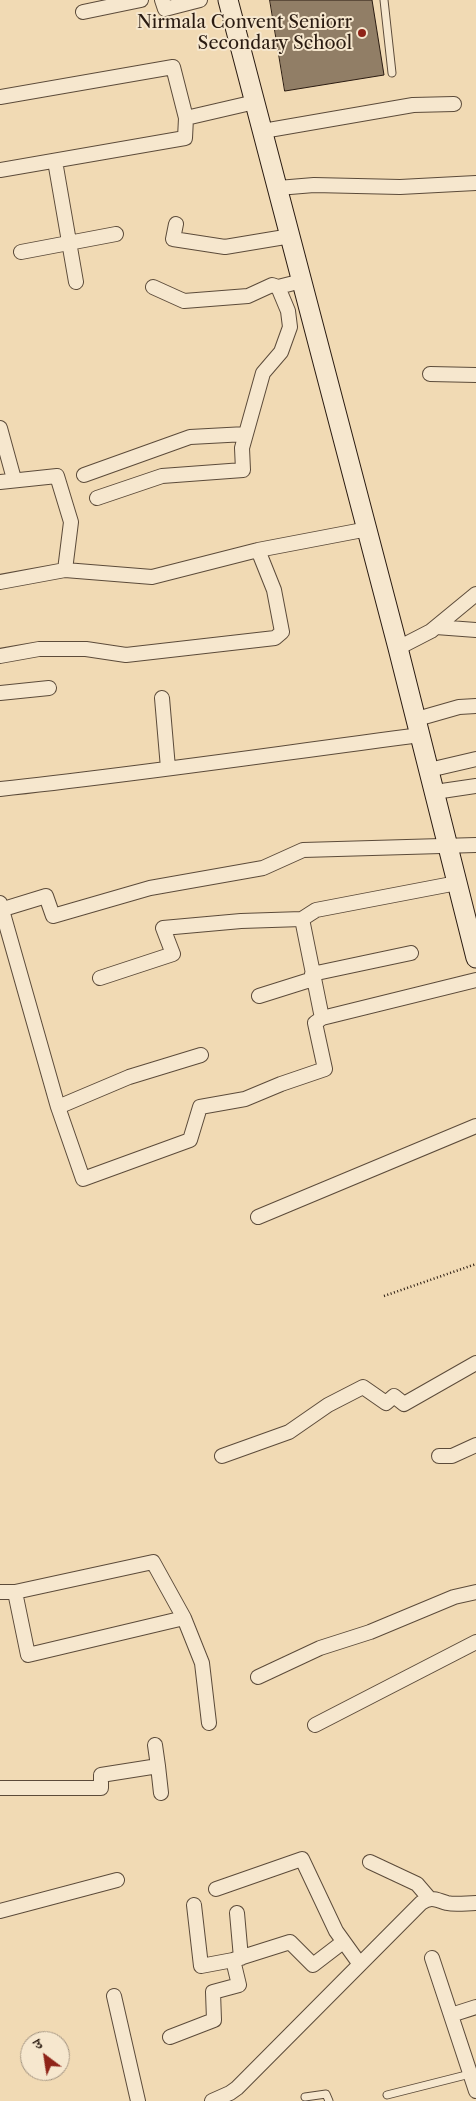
<!DOCTYPE html>
<meta charset="utf-8">
<style>
body{margin:0}
#map{position:relative;width:476px;height:2101px;overflow:hidden;background:#f1dab4;font-family:"Libre Caslon Text","Noto Serif Devanagari",serif}
canvas{display:block}
.north{position:absolute;left:20px;top:2031px;width:50px;height:50px;box-sizing:border-box;background:#f6e7ce;border:1px solid #a49582;border-radius:50%;rotate:329deg;font-size:14px;font-weight:700;line-height:20px;text-align:center;color:#2a1b11}
.north::after{content:'';display:block;margin:auto;width:18px;height:22px;background:#8f2418;clip-path:polygon(50% 0,100% 100%,50% 72%,0 100%)}
</style>
<div id="map">
<canvas width="476" height="2101"></canvas>
<div class="north">उ</div>
</div>
<script>
const ctx = document.querySelector('canvas').getContext('2d');
ctx.lineJoin = 'round';
function paint(path, color) { ctx.fillStyle = color; ctx.fill(path, 'evenodd'); }
function trace(path, color, width, dash) { ctx.strokeStyle = color; ctx.lineWidth = width; ctx.lineCap = dash ? 'butt' : 'round'; ctx.setLineDash(dash || []); ctx.stroke(path); }
function drawText(font, color, halo, rows, align = 'center') {
  ctx.font = font + ' "Libre Caslon Text",serif'; ctx.lineWidth = 4; ctx.setLineDash([]); ctx.textBaseline = 'middle'; ctx.strokeStyle = halo; ctx.fillStyle = color; for (const [text, x, y, turn = 0] of rows) {
    ctx.save(); ctx.translate(x, y); ctx.rotate((+turn || 0) * Math.PI / 180); ctx.textAlign = isNaN(turn) ? turn : align; if (halo) ctx.strokeText(text, 0, 0); ctx.fillText(text, 0, 0); ctx.restore();
  }
}
const building = new Path2D(`
 M 270,0 L 372,0 L 384,75 L 285,91 Z`);
paint(building, '#917e66');
trace(building, '#2a1b11', 1);
const service = new Path2D(`
 M 384,0 L 392,73
 M 387,2095 L 470,2074
 M 305,2097 L 326,2094 L 329,2101`);
const minor = new Path2D(`
 M 162,0 L 165,9 L 200,0
 M 83,12 L 141,0
 M 0,97 L 173,67 L 186,118
 M 263,131 L 413,105 L 454,104
 M 55,161 L 76,282
 M 0,170 L 185,138 L 186,118 L 255,102
 M 278,188 L 314,185 L 400,187 L 476,183
 M 176,224 L 173,239 L 225,247 L 291,236
 M 21,252 L 116,234
 M 153,287 L 184,301 L 248,296 L 272,285 L 278,287 L 302,281
 M 430,374 L 476,375
 M 0,428 L 14,479
 M 84,475 L 190,437 L 246,434
 M 0,482 L 57,476 L 71,522 L 65,570
 M 97,498 L 162,476 L 243,470 L 242,448 L 263,373 L 281,352 L 290,327 L 288,311 L 278,287
 M 0,582 L 65,570 L 152,577 L 258,550 L 368,529
 M 436,627 L 476,630
 M 398,648 L 431,631 L 476,594
 M 0,656 L 39,649 L 86,649 L 126,655 L 275,638 L 282,632 L 274,590 L 258,550
 M 0,693 L 49,688
 M 162,698 L 168,768
 M 417,719 L 459,707 L 476,706
 M 429,770 L 476,759
 M 0,789 C 141,774 281,753 421,735
 M 435,792 L 476,786
 M 0,903 L 58,1107 L 83,1179 L 190,1140 L 200,1107 L 245,1099 L 281,1084 L 325,1069 L 315,1023 L 322,1018 L 476,980
 M 0,910 L 46,896 L 53,916 L 150,888 L 263,868 L 303,850 L 476,845
 M 302,919 L 322,1018
 M 312,974 L 411,953
 M 100,978 L 173,954 L 163,928 L 241,921 L 302,919 L 316,910 L 457,883
 M 259,996 L 313,979
 M 58,1107 L 129,1077 L 201,1055
 M 258,1217 L 476,1126
 M 222,1456 L 289,1432 L 328,1405 L 363,1387 L 386,1403 L 394,1396 L 404,1404 L 476,1363
 M 439,1456 L 452,1456 L 476,1445
 M 0,1592 L 15,1592 L 153,1562 L 184,1618 L 202,1663 L 209,1723
 M 15,1592 L 28,1655 L 184,1618
 M 258,1677 L 320,1648 L 370,1632 L 454,1597 L 476,1592
 M 315,1725 L 476,1642
 M 155,1745 L 158,1766
 M 0,1788 L 101,1788 L 101,1775 L 158,1766 L 161,1793
 M 370,1862 L 417,1884 L 429,1898
 M 216,1889 L 302,1859 L 336,1931 L 359,1963
 M 194,1905 L 201,1966 L 233,1960 L 290,1942 L 313,1965 L 343,1942
 M 0,1911 L 117,1880
 M 237,1913 L 241,1958
 M 432,1958 L 476,2091
 M 114,1996 L 138,2101
 M 451,2015 L 476,2007
 M 170,2037 L 214,2020 L 213,1992 L 239,1985 L 233,1960
 M 212,2101 L 230,2093 L 237,2088 L 421,1903 C 432,1896 436,1900 447,1903 C 456,1905 467,1903 476,1903`);
const secondary = new Path2D(`
 M 228,0 L 398,648 L 476,958`);
trace(service, '#5c4b3a', 9);
trace(minor, '#5c4b3a', 16);
trace(secondary, '#2a1b11', 21);
trace(new Path2D(`
 M 384,1296 L 476,1264`), '#2a1b11', 2.5, [1, 2.5]);
trace(service, '#f6e7ce', 7);
trace(minor, '#f6e7ce', 14);
trace(secondary, '#f6e7ce', 19);
for (const [x, y, r, color] of [
 [362,33,5,"#8f2418"]
]) { const dot = new Path2D(); dot.arc(x, y, r, 0, 2 * Math.PI); ctx.fillStyle = color; ctx.fill(dot); trace(dot, '#f6e7ce', 2); }
drawText('18px', '#2a1b11', '#f6e7ce', [
 ["Nirmala Convent Seniorr",352,23],
 ["Secondary School",352,44]
], 'right');
</script>
